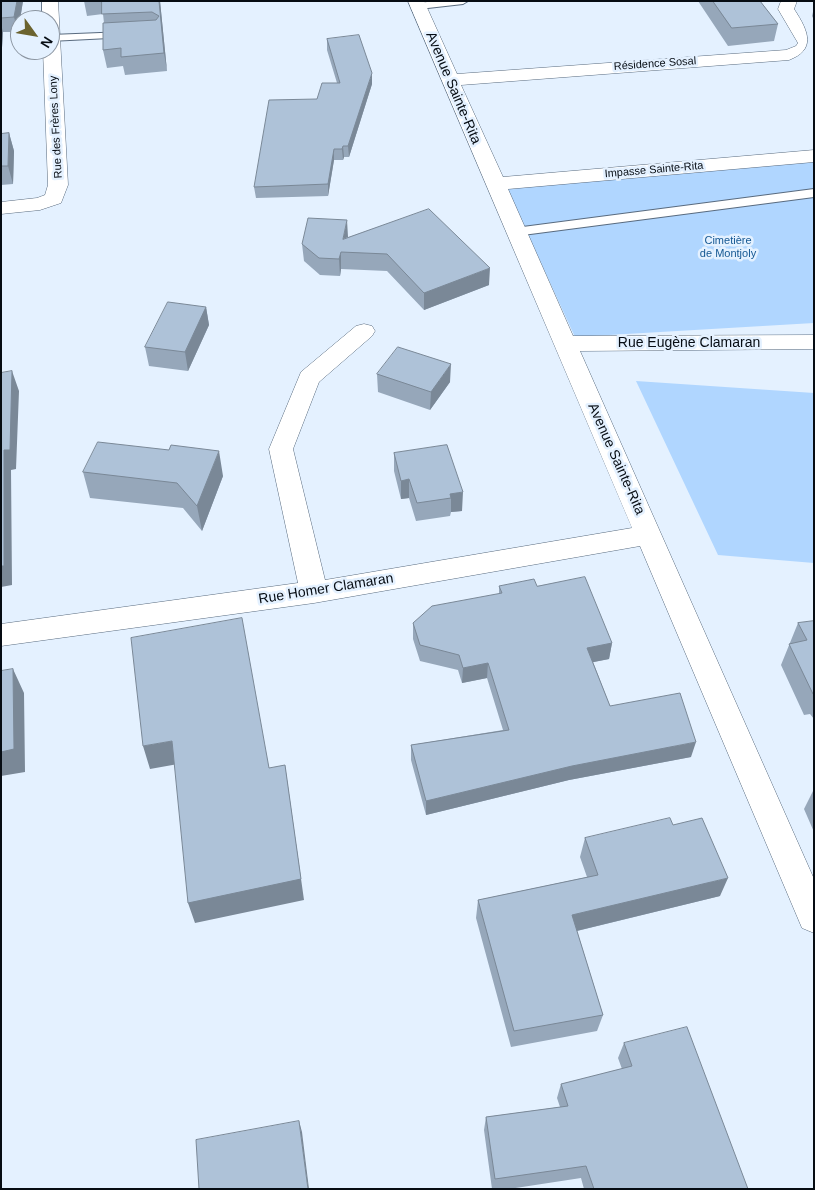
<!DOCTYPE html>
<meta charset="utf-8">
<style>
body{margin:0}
#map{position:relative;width:815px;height:1190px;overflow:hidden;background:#e4f1ff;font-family:Arial,sans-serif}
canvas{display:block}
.frame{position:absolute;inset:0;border:2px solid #060c13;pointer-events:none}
.north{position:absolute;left:10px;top:10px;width:50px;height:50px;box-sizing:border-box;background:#e4f1ff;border:1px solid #8b95a1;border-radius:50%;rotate:122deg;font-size:14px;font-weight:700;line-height:20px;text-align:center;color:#060c13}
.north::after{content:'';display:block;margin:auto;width:18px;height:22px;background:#6b632f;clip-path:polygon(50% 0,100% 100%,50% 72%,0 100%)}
</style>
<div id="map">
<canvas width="815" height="1190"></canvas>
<div class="frame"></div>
<div class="north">N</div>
</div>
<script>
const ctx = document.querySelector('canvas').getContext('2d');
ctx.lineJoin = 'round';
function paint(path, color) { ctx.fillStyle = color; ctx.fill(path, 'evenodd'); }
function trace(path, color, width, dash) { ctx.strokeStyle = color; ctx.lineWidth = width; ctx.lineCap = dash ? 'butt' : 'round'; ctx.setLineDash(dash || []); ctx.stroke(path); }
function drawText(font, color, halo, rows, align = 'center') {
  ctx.font = font + ' Arial,sans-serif'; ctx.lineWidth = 5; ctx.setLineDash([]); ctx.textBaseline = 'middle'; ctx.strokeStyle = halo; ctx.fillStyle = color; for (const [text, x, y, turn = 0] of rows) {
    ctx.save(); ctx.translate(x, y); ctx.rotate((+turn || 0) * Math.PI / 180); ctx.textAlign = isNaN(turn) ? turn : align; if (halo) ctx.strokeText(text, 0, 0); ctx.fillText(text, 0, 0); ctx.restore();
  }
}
paint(new Path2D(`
 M 814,161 L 814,323 L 575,337 L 504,183 Z
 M 636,381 L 814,393 L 814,563 L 718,555 Z`), '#b0d6ff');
const lane = new Path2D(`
 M 435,1 L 468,1 L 463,4 L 419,9 L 414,6 L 419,3 Z
 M 125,32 L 129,33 L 130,35 L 129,37 L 50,41 L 51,35 Z
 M 814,189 L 814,197 L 515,236 L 509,232 L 515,228 Z`);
const street = new Path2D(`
 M 42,1 L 58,1 L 68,185 L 61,203 L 40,210 L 1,214 L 1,202 L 37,198 L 45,195 L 48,185 L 43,50 L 50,50 L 50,20 L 42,20 Z
 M 408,1 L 424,1 L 457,74 L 786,50 L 796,46 L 798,43 L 778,9 L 781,1 L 797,1 L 794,9 C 810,33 815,50 789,60 L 461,85 L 503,177 L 814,150 L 814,162 L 508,189 L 573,336 L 814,335 L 814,349 L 580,351 L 814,879 L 814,933 L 802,928 L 640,546 L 314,603 L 1,646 L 1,624 L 298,583 L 269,449 L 301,372 L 356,326 L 364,324 L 372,326 L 375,331 L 372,336 L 319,382 L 293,449 L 325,580 L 632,528 Z`);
trace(lane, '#596b7f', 2);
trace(street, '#596b7f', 1);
paint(lane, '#fff');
paint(street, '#fff');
paint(new Path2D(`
 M 1,1 L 23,1 L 18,32 L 3,32 L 1,63 Z
 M 84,1 L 160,1 L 167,71 L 125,75 L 123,66 L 107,68 L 103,50 L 104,23 L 103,14 L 87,16 Z
 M 698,1 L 760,1 L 778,24 L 774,41 L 728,46 Z
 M 814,8 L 814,20 L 812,16 Z
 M 327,39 L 372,84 L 349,157 L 344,157 L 343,160 L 334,160 L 328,196 L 256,198 L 254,187 L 317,99 L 337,83 L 327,50 Z
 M 9,133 L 14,151 L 13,184 L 1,185 L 1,134 Z
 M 348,237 L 489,285 L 424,310 L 387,271 L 341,269 L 340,276 L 320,275 L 304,261 L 302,244 Z
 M 206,307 L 209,325 L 188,371 L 149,366 L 145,347 Z
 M 377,374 L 450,382 L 430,410 L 378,392 Z
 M 447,445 L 462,511 L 451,512 L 450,516 L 416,521 L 409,498 L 401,499 L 394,471 L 394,453 Z
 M 169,450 L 223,476 L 202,531 L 183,508 L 90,498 L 83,472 Z
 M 499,586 L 537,586 L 612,643 L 609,659 L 593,662 L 610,706 L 691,757 L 569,780 L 426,815 L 411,760 L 411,745 L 503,730 L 487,678 L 462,683 L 458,670 L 420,661 L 413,639 L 413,623 L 499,594 Z
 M 814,621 L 814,719 L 810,714 L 804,715 L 781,665 L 798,623 Z
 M 814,789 L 814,832 L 804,809 Z
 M 673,825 L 720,896 L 577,931 L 603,1015 L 597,1031 L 511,1047 L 476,918 L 478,900 L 587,877 L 580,857 L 585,838 Z
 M 624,1043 L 748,1189 L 584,1189 L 581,1178 L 509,1189 L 492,1189 L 484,1130 L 486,1117 L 560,1107 L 557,1098 L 561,1084 L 622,1069 L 618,1058 Z`), '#96a7ba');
paint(new Path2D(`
 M 17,1 L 23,1 L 18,32 L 14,17 Z
 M 159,1 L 160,1 L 167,71 L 164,53 Z
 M 1,24 L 3,32 L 1,63 Z
 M 372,73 L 372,84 L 349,157 L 348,146 Z
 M 9,133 L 14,151 L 13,184 L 8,166 Z
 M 343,146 L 344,157 L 343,160 L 342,149 Z
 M 334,149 L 334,160 L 328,196 L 328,184 Z
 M 347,220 L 348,237 L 343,239 Z
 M 341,252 L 341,269 L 340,276 L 339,259 Z
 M 490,268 L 489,285 L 424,310 L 424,293 Z
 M 206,307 L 209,325 L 188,371 L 185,352 Z
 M 451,364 L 450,382 L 430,410 L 431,392 Z
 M 12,371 L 19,391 L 16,469 L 11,470 L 12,585 L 1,587 L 4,450 Z
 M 219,451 L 223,476 L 202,531 L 197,506 Z
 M 409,479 L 409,498 L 401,499 L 401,481 Z
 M 463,492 L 462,511 L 451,512 L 451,498 L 450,494 Z
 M 612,643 L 609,659 L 584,664 L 587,648 Z
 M 488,663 L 487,678 L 462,683 L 463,668 Z
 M 13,669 L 24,693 L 25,772 L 1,776 L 1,752 Z
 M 172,741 L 178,764 L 150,769 L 143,746 Z
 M 696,742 L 691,757 L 569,780 L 426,815 L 426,801 L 572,766 Z
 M 285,765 L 304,900 L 195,923 L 188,903 Z
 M 728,878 L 720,896 L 568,933 L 572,915 Z
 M 299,1121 L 302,1132 L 309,1189 L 308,1189 Z`), '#7a8897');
const building = new Path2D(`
 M 1,1 L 17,1 L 14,17 L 1,18 Z
 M 102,1 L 159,1 L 164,53 L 121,57 L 121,48 L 103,50 L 103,23 L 156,20 L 159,16 L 152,12 L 102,14 Z
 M 713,1 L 760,1 L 778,24 L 732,28 Z
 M 359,35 L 372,73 L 348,146 L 343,146 L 342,149 L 334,149 L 328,184 L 254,187 L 269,100 L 317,99 L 322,83 L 340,83 L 327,39 Z
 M 9,133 L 8,166 L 1,166 L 1,134 Z
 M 429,209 L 490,268 L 424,293 L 387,254 L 341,252 L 339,259 L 319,258 L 302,244 L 308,218 L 347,220 L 343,239 Z
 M 168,302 L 206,307 L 185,352 L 145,347 Z
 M 398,347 L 451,364 L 431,392 L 377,374 Z
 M 12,371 L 10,450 L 4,450 L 4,566 L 1,566 L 1,373 Z
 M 98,442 L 169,450 L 171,445 L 219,451 L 197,506 L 177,483 L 83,472 Z
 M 447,445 L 463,492 L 450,494 L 451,498 L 417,503 L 409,479 L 401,481 L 394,453 Z
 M 585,577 L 612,643 L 587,648 L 610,706 L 680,693 L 696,742 L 572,766 L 426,801 L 411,745 L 509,730 L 488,663 L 463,668 L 459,655 L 420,645 L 413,623 L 432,606 L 502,593 L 499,586 L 534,579 L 537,586 Z
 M 242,618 L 269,768 L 285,765 L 301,879 L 188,903 L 172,741 L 143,746 L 131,638 Z
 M 814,621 L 814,694 L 813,694 L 789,644 L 807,640 L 798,623 Z
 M 13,669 L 14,749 L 1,752 L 1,671 Z
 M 670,818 L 673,825 L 702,818 L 728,878 L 572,915 L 603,1015 L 514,1031 L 478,900 L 598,875 L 585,838 Z
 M 687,1027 L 748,1189 L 594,1189 L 586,1166 L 495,1179 L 486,1117 L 568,1106 L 561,1084 L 632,1066 L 624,1043 Z
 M 299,1121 L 308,1189 L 199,1189 L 196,1140 Z`);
paint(building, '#aec2d8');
trace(building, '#7a8897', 1);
drawText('11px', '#060c13', '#e4f1ff', [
 ["Résidence Sosal",655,64,-4],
 ["Rue des Frères Lony",56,127,-93],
 ["Impasse Sainte-Rita",654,170,-5]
]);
drawText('11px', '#155893', '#e4f1ff', [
 ["Cimetière",728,241],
 ["de Montjoly",728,254]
]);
drawText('14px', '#060c13', '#e4f1ff', [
 ["Avenue Sainte-Rita",453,88,67],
 ["Rue Eugène Clamaran",689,343],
 ["Avenue Sainte-Rita",616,459,66],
 ["Rue Homer Clamaran",326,589,-9]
]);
</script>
